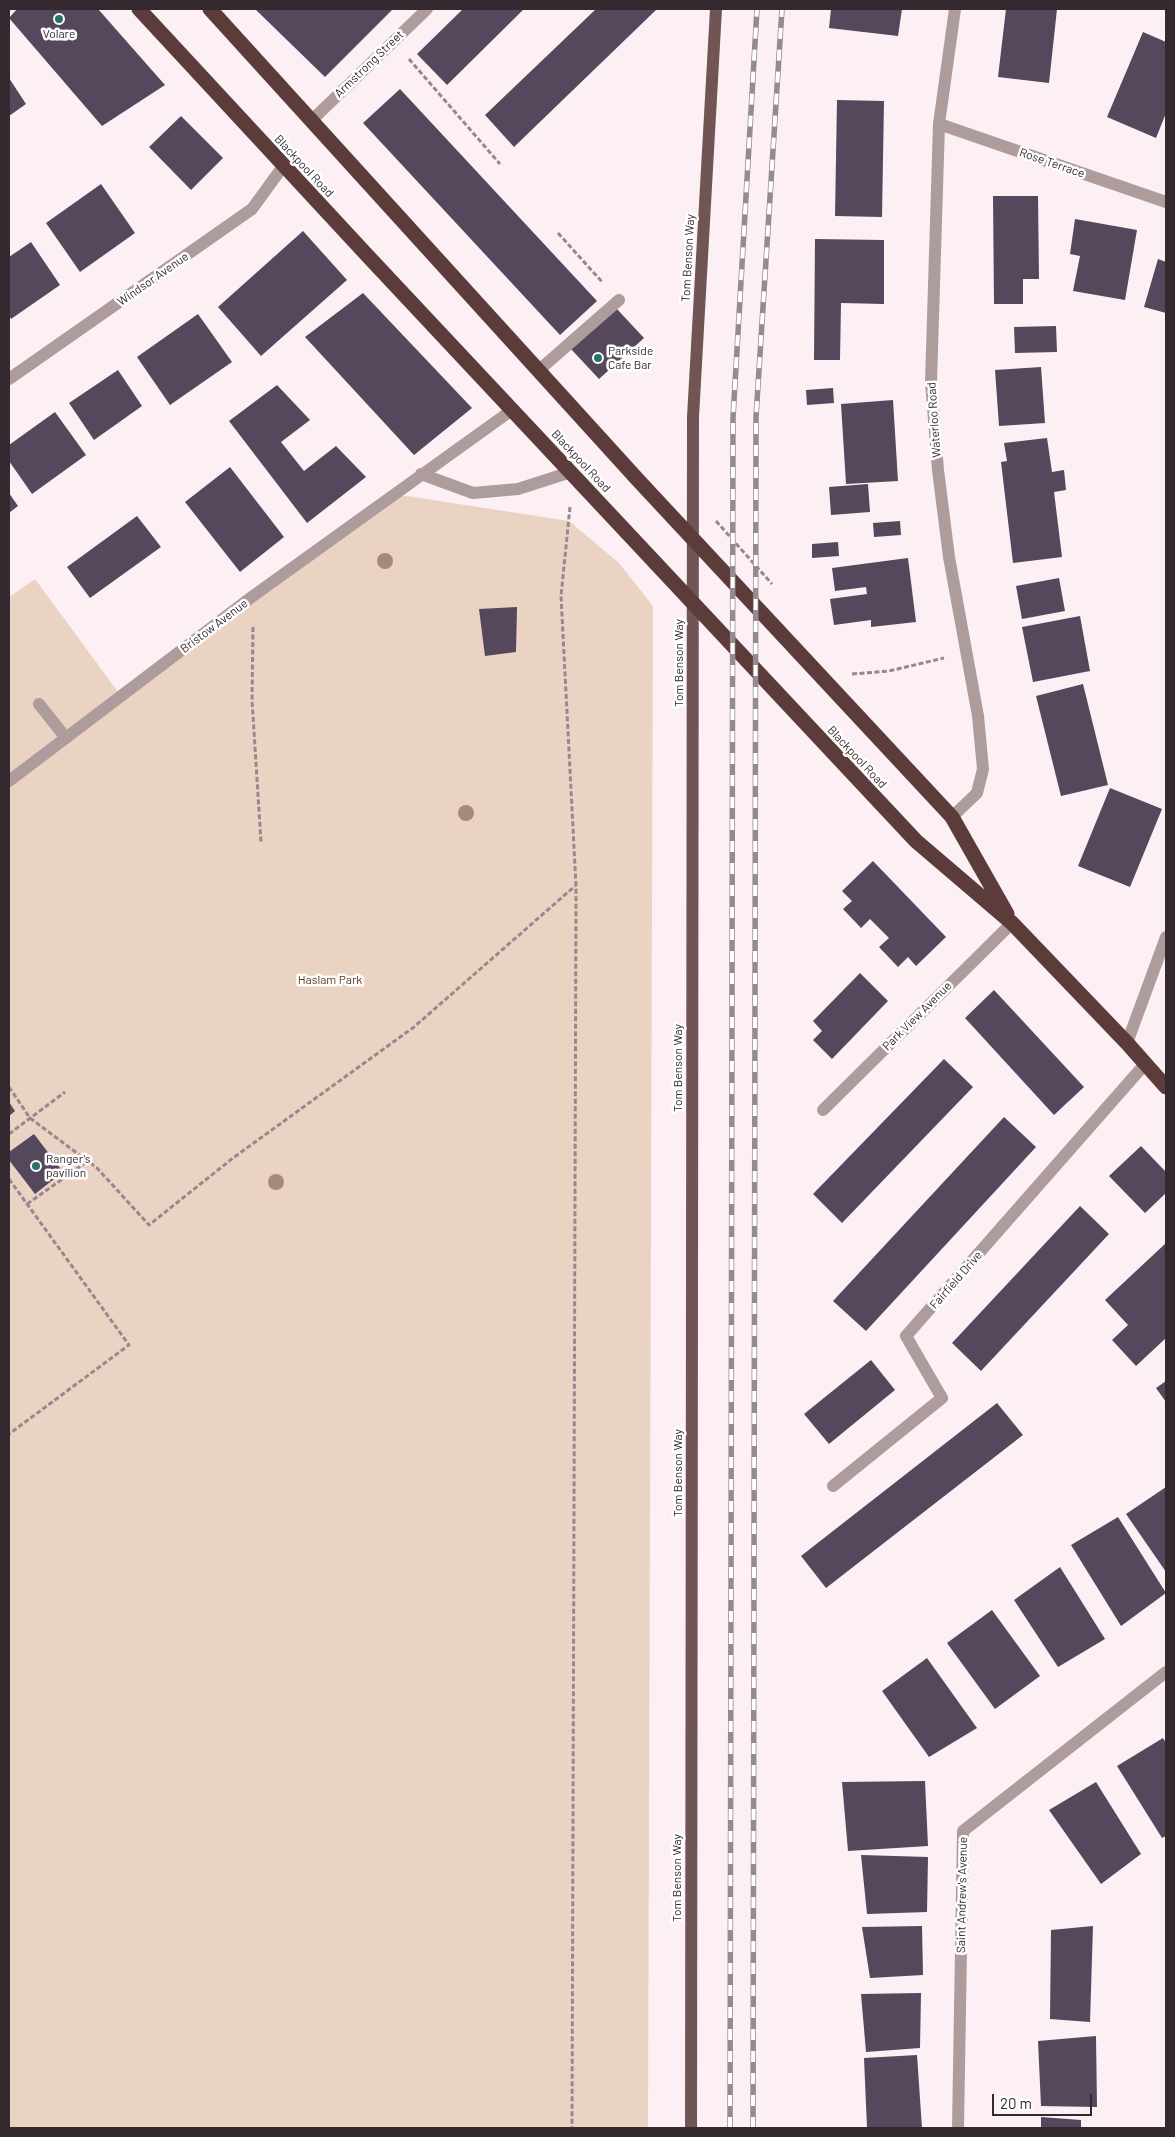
<!DOCTYPE html>
<style>
body{margin:0}
#map{position:relative;width:1175px;height:2137px;overflow:hidden;background:#fcf0f5;font-family:Barlow,sans-serif}
canvas{display:block}
.frame{position:absolute;inset:0;border:10px solid #34292e;pointer-events:none}
.scale{position:absolute;left:992px;top:2094px;width:100px;height:22px;box-sizing:border-box;border:2px solid #34292e;border-top:0;padding-left:6px;font-size:15px;line-height:18px;white-space:nowrap;color:#34292e;-webkit-text-stroke:4px #fff;paint-order:stroke}
</style>
<div id="map">
<canvas width="1175" height="2137"></canvas>
<div class="frame"></div>
<div class="scale">20 m</div>
</div>
<script>
const ctx = document.querySelector('canvas').getContext('2d');
ctx.lineJoin = 'round';
function paint(path, color) { ctx.fillStyle = color; ctx.fill(path, 'evenodd'); }
function trace(path, color, width, dash) { ctx.strokeStyle = color; ctx.lineWidth = width; ctx.lineCap = dash ? 'butt' : 'round'; ctx.setLineDash(dash || []); ctx.stroke(path); }
function drawText(font, color, halo, rows, align = 'center') {
  ctx.font = font + ' Barlow,sans-serif'; ctx.lineWidth = 5; ctx.setLineDash([]); ctx.textBaseline = 'middle'; ctx.strokeStyle = halo; ctx.fillStyle = color; for (const [text, x, y, turn = 0] of rows) {
    ctx.save(); ctx.translate(x, y); ctx.rotate((+turn || 0) * Math.PI / 180); ctx.textAlign = isNaN(turn) ? turn : align; if (halo) ctx.strokeText(text, 0, 0); ctx.fillText(text, 0, 0); ctx.restore();
  }
}
paint(new Path2D(`
 M 394,494 L 569,521 L 619,563 L 653,606 L 648,2128 L 9,2128 L 9,597 L 35,579 L 121,696 Z`), '#ebd3c4');
paint(new Path2D(`
 M 17,9 L 98,9 L 165,85 L 102,126 L 9,18 Z
 M 255,9 L 393,9 L 325,77 Z
 M 463,9 L 524,9 L 447,85 L 417,54 Z
 M 596,9 L 654,9 L 656,10 L 514,147 L 485,115 Z
 M 831,9 L 902,9 L 898,36 L 829,28 Z
 M 1006,9 L 1057,9 L 1049,83 L 998,77 Z
 M 1143,32 L 1166,42 L 1166,113 L 1156,138 L 1107,117 Z
 M 9,78 L 26,104 L 9,116 Z
 M 400,89 L 597,301 L 560,335 L 363,123 Z
 M 837,100 L 884,101 L 882,217 L 835,216 Z
 M 181,116 L 223,158 L 191,190 L 149,147 Z
 M 101,184 L 135,233 L 80,272 L 46,223 Z
 M 993,196 L 1038,196 L 1039,279 L 1023,279 L 1023,304 L 994,304 Z
 M 1075,219 L 1137,230 L 1125,300 L 1073,291 L 1080,256 L 1070,254 Z
 M 303,231 L 347,280 L 261,356 L 218,307 Z
 M 815,239 L 884,240 L 884,304 L 841,303 L 840,360 L 814,360 Z
 M 31,242 L 60,285 L 11,319 L 9,315 L 9,257 Z
 M 1158,259 L 1166,262 L 1166,313 L 1144,307 Z
 M 363,293 L 472,408 L 414,455 L 305,337 Z
 M 616,308 L 644,338 L 599,379 L 571,349 Z
 M 198,314 L 232,362 L 170,405 L 137,357 Z
 M 1056,326 L 1057,352 L 1015,353 L 1014,327 Z
 M 1041,367 L 1045,423 L 999,426 L 995,370 Z
 M 118,370 L 142,406 L 94,440 L 69,403 Z
 M 277,385 L 310,420 L 281,442 L 304,471 L 336,446 L 366,477 L 307,523 L 229,421 Z
 M 833,388 L 834,403 L 807,405 L 806,390 Z
 M 893,400 L 898,481 L 846,484 L 841,404 Z
 M 55,412 L 86,455 L 32,494 L 9,461 L 9,445 Z
 M 1047,438 L 1052,472 L 1064,470 L 1066,490 L 1054,492 L 1062,557 L 1013,563 L 1001,462 L 1007,461 L 1004,443 Z
 M 230,467 L 284,537 L 240,572 L 185,502 Z
 M 868,484 L 870,512 L 831,515 L 829,487 Z
 M 9,493 L 18,506 L 9,513 Z
 M 137,516 L 161,547 L 90,598 L 67,567 Z
 M 900,521 L 901,535 L 874,537 L 873,523 Z
 M 838,542 L 839,556 L 812,558 L 812,544 Z
 M 908,558 L 916,622 L 871,627 L 871,620 L 834,625 L 830,599 L 867,594 L 866,587 L 835,591 L 832,568 Z
 M 1059,578 L 1065,611 L 1022,619 L 1016,586 Z
 M 517,607 L 516,652 L 485,656 L 479,609 Z
 M 1080,616 L 1090,671 L 1033,682 L 1022,627 Z
 M 1083,684 L 1108,785 L 1061,796 L 1036,696 Z
 M 1110,788 L 1162,809 L 1130,887 L 1078,866 Z
 M 873,861 L 946,937 L 916,966 L 908,957 L 898,967 L 879,947 L 889,938 L 870,919 L 861,928 L 843,909 L 852,901 L 842,891 Z
 M 860,973 L 888,1001 L 832,1059 L 813,1040 L 822,1031 L 813,1021 Z
 M 994,990 L 1084,1087 L 1054,1115 L 965,1018 Z
 M 944,1059 L 973,1087 L 842,1223 L 813,1194 Z
 M 9,1102 L 15,1111 L 9,1116 Z
 M 1004,1117 L 1036,1147 L 866,1331 L 833,1301 Z
 M 34,1134 L 63,1172 L 35,1194 L 9,1160 L 9,1152 Z
 M 1141,1146 L 1166,1172 L 1166,1193 L 1145,1213 L 1109,1176 Z
 M 1080,1206 L 1109,1234 L 981,1371 L 952,1343 Z
 M 1166,1243 L 1166,1338 L 1136,1366 L 1112,1340 L 1128,1325 L 1105,1300 Z
 M 871,1360 L 895,1390 L 829,1444 L 804,1414 Z
 M 1166,1381 L 1166,1402 L 1156,1388 Z
 M 997,1403 L 1023,1435 L 826,1588 L 801,1556 Z
 M 1166,1487 L 1166,1572 L 1126,1514 Z
 M 1118,1517 L 1166,1593 L 1121,1626 L 1071,1545 Z
 M 1060,1567 L 1105,1639 L 1058,1667 L 1014,1600 Z
 M 992,1610 L 1040,1676 L 995,1709 L 947,1643 Z
 M 927,1658 L 977,1728 L 929,1757 L 882,1691 Z
 M 1163,1738 L 1166,1743 L 1166,1836 L 1162,1838 L 1117,1766 Z
 M 925,1781 L 928,1846 L 848,1851 L 842,1782 Z
 M 1096,1782 L 1141,1854 L 1101,1884 L 1049,1810 Z
 M 861,1855 L 928,1857 L 927,1912 L 867,1914 Z
 M 922,1926 L 923,1975 L 870,1978 L 862,1927 Z
 M 1093,1926 L 1090,2022 L 1050,2019 L 1051,1930 Z
 M 921,1993 L 920,2048 L 866,2052 L 861,1994 Z
 M 1096,2036 L 1097,2107 L 1041,2106 L 1038,2041 Z
 M 917,2055 L 922,2128 L 867,2128 L 864,2058 Z
 M 1041,2117 L 1081,2120 L 1081,2128 L 1041,2128 Z`), '#55475c');
trace(new Path2D(`
 M 409,59 L 500,164
 M 558,233 L 603,283
 M 570,507 L 561,596 L 576,886 L 572,2128
 M 716,521 L 772,584
 M 253,627 L 252,700 L 261,842
 M 852,674 L 889,671 L 944,658
 M 9,1087 L 30,1118 L 97,1168 L 149,1225 L 233,1158 L 414,1027 L 575,886
 M 9,1134 L 65,1092
 M 9,1179 L 129,1345 L 9,1434
 M 27,1204 L 88,1161`), '#95898e', 3, [5, 2.5]);
trace(new Path2D(`
 M 312,120 L 427,9
 M 939,124 L 1166,202
 M 538,371 L 619,300
 M 9,379 L 252,209 L 284,165
 M 421,474 L 473,493 L 518,489 L 571,472
 M 39,704 L 66,738
 M 9,781 L 253,596 L 512,410
 M 952,817 L 977,793 L 983,769 L 978,716 L 949,557 L 938,470 L 931,382 L 939,124 L 955,9
 M 1127,1043 L 1166,937
 M 823,1110 L 1012,923
 M 833,1486 L 942,1398 L 906,1336 L 1145,1064
 M 958,2128 L 963,1831 L 1166,1672`), '#ad9c9b', 12);
trace(new Path2D(`
 M 691,2128 L 693,417 L 716,9`), '#715554', 12);
trace(new Path2D(`
 M 139,9 L 365,253 L 916,841 L 1012,923 L 1127,1043 L 1166,1087
 M 210,9 L 638,480 L 952,817 L 1007,914`), '#5c3c3b', 15);
const rail = new Path2D(`
 M 730,2128 L 733,418 L 757,9
 M 753,2128 L 756,417 L 782,9`);
trace(rail, '#958a8f', 5.5);
trace(rail, '#fff', 4, [11]);
ctx.fillStyle = '#a6897a';
for (const [x, y] of [
 [385,561],
 [466,813],
 [276,1182]
]) { ctx.beginPath(); ctx.arc(x, y, 8, 0, 2 * Math.PI); ctx.fill(); }
for (const [x, y, r, color] of [
 [59,19,5,"#2b7166"],
 [598,358,5,"#2b7166"],
 [36,1166,5,"#2b7166"]
]) { const dot = new Path2D(); dot.arc(x, y, r, 0, 2 * Math.PI); ctx.fillStyle = color; ctx.fill(dot); trace(dot, '#fff', 2); }
drawText('12px', '#34292e', '#fff', [
 ["Volare",59,34,"center"],
 ["Parkside",608,351],
 ["Cafe Bar",608,365],
 ["Ranger's",46,1159],
 ["pavilion",46,1173]
], 'left');
drawText('12px', '#34292e', '#fff', [
 ["Armstrong Street",369,64,-44],
 ["Rose Terrace",1052,163,19],
 ["Blackpool Road",304,166,47],
 ["Tom Benson Way",688,258,-87],
 ["Windsor Avenue",153,279,-35],
 ["Waterloo Road",934,420,-94],
 ["Blackpool Road",581,461,47],
 ["Bristow Avenue",214,626,-37],
 ["Tom Benson Way",679,663,-90],
 ["Blackpool Road",857,757,47],
 ["Park View Avenue",917,1016,-45],
 ["Tom Benson Way",678,1068,-90],
 ["Fairfield Drive",956,1280,-49],
 ["Tom Benson Way",678,1473,-90],
 ["Tom Benson Way",677,1878,-90],
 ["Saint Andrew's Avenue",962,1895,-89]
]);
drawText('12px', '#5f3515', '#fff', [
 ["Haslam Park",330,980]
]);
</script>
